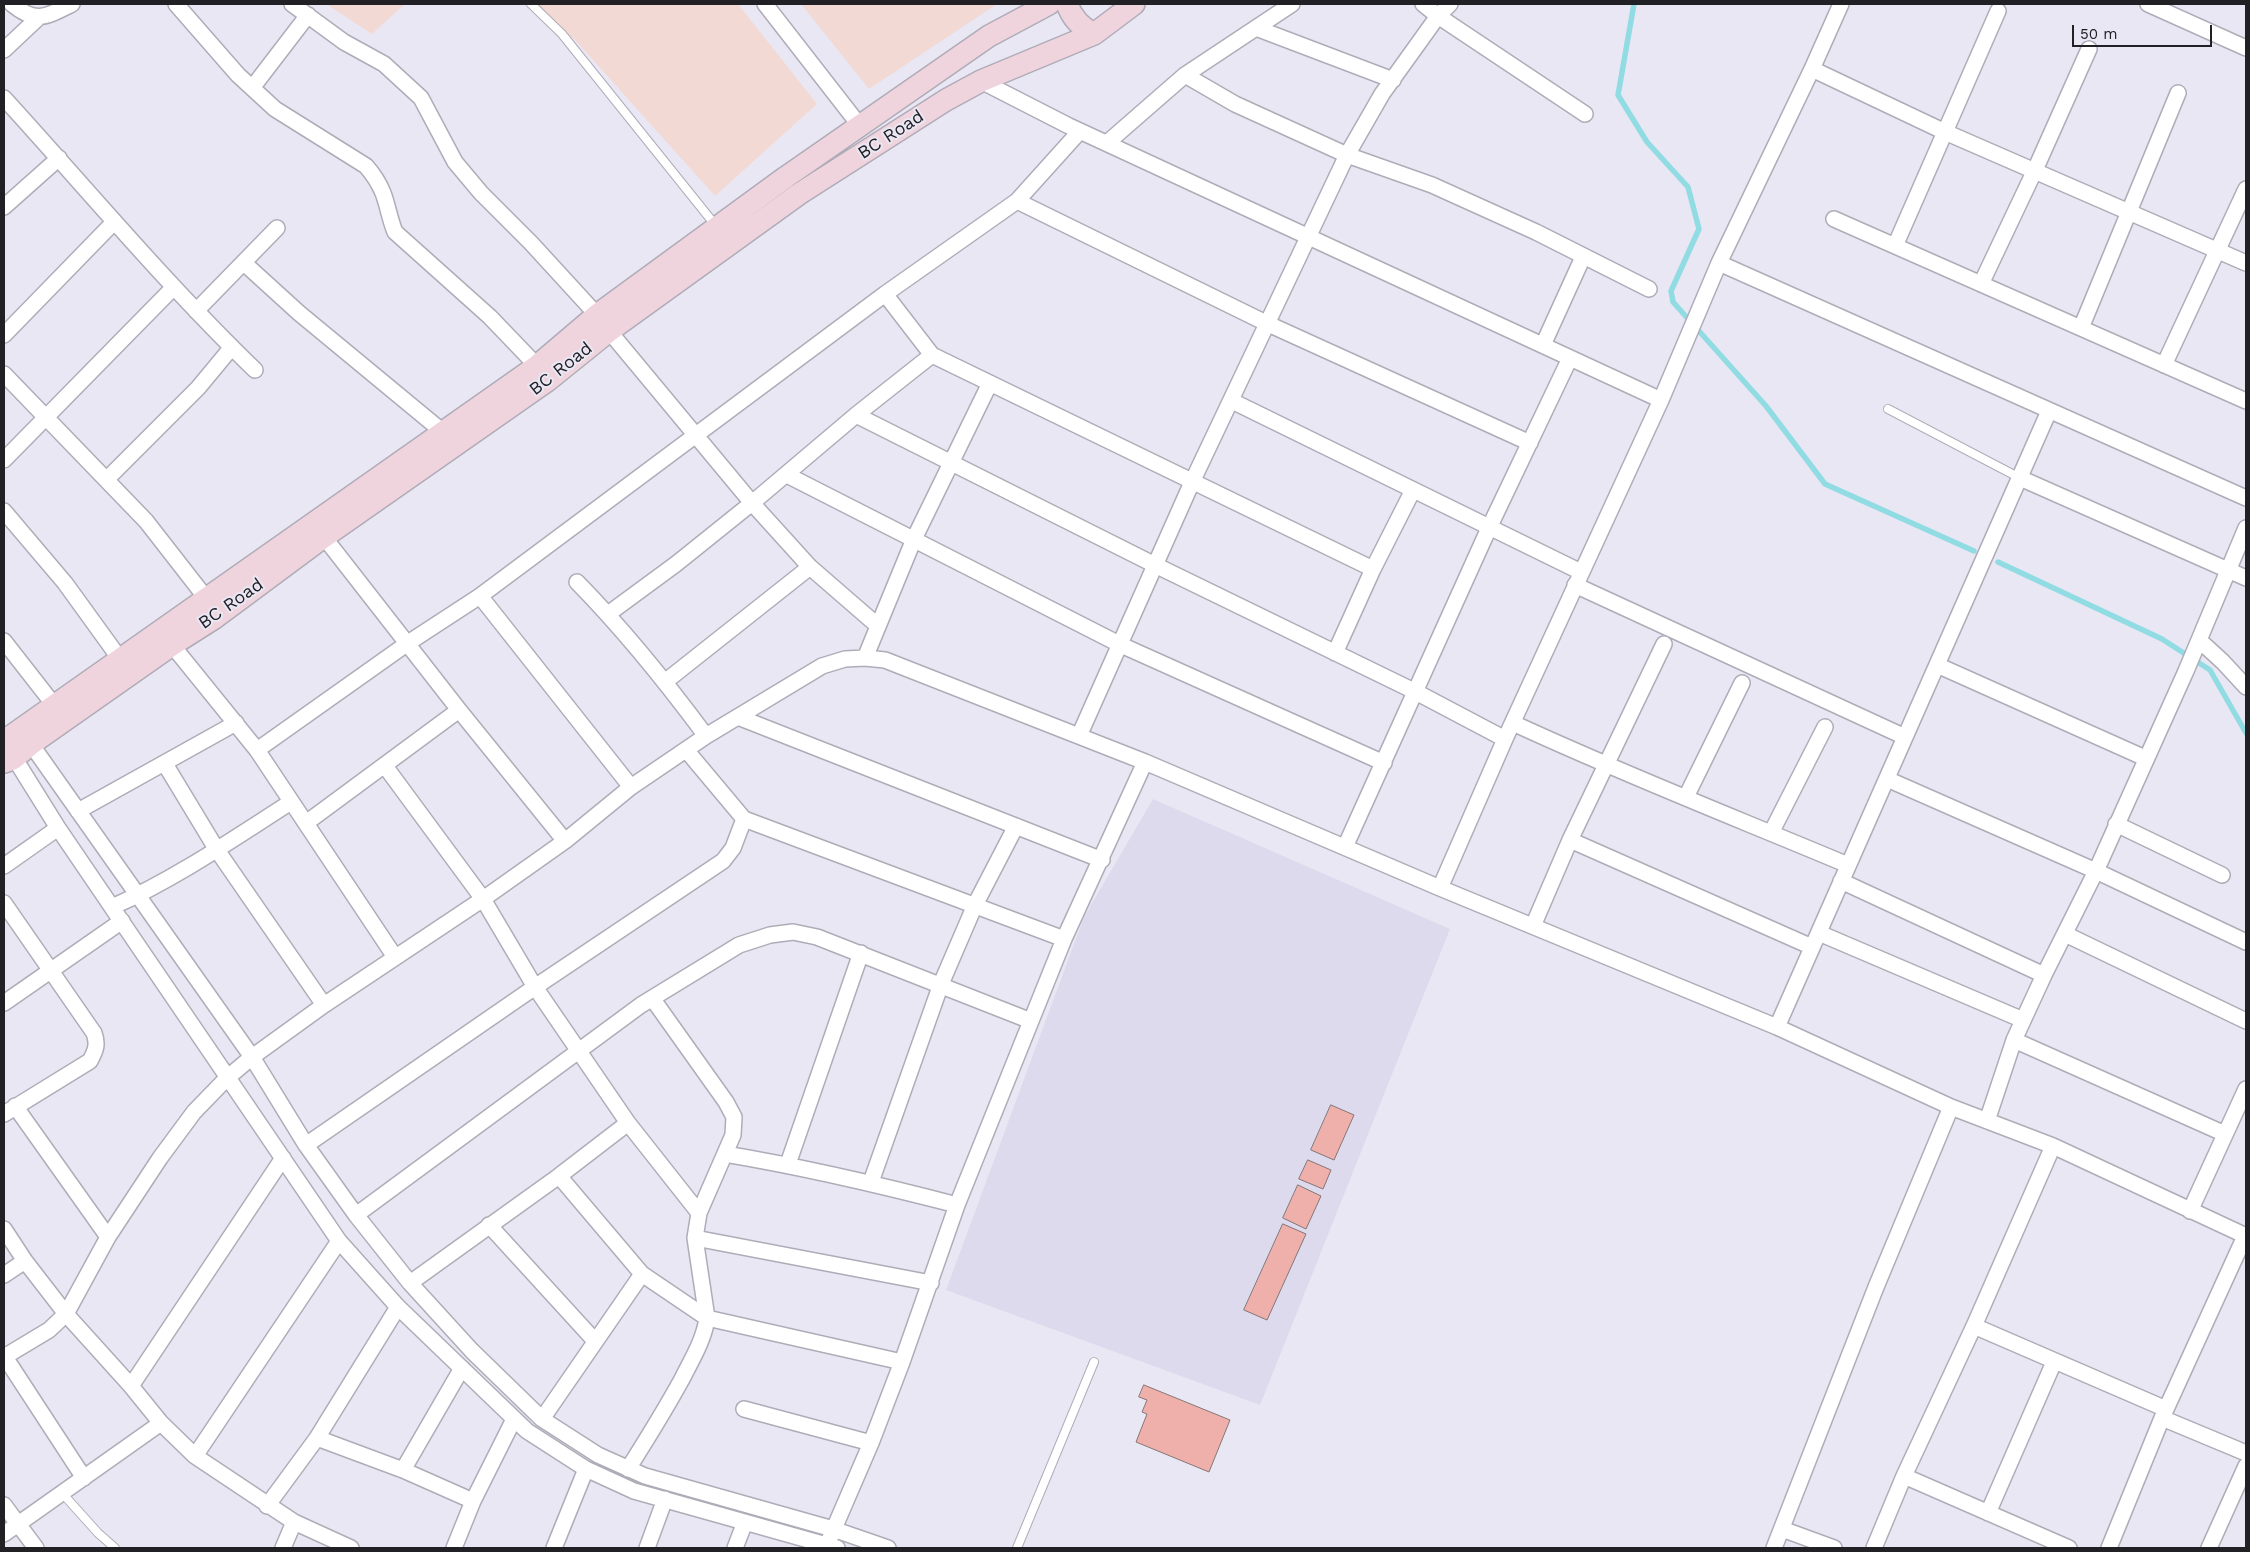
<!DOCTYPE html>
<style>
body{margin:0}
#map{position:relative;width:2250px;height:1552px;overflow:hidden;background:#eae7f4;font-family:"Work Sans",sans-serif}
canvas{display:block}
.frame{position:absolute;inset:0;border:5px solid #212024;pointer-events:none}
.scale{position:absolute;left:2072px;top:25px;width:140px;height:22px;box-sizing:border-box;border:2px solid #212024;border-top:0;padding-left:6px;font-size:15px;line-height:18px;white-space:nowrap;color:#212024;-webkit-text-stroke:4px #eae7f4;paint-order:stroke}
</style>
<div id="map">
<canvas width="2250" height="1552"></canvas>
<div class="frame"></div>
<div class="scale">50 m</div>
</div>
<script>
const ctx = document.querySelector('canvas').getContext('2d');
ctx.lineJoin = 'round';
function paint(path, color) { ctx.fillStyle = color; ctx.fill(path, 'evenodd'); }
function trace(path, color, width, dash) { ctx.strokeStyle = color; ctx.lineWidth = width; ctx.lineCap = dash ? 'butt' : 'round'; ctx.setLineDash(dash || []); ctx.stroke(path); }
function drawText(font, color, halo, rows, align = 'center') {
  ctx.font = font + ' "Work Sans",sans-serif'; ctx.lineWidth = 4; ctx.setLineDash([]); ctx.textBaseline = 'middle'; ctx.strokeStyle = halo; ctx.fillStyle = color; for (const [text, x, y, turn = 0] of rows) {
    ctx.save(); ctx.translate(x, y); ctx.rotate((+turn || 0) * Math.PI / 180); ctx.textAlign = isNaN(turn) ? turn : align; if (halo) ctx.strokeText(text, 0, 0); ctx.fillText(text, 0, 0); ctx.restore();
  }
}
paint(new Path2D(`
 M 1153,799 L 1450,929 L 1260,1405 L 946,1290 L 1084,917 Z`), '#dddaed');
paint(new Path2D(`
 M 326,4 L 405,4 L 372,34 Z
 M 530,4 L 738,4 L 817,104 L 715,196 L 575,40 Z
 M 801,4 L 997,4 L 869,89 Z`), '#f3d9d4');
trace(new Path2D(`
 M 1634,4 L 1618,95 L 1647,142 L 1688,187 L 1699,229 L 1671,291 L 1673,302 L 1766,406 L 1825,484 L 1974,551
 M 1998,562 L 2162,639 L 2210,670 L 2246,733`), '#91dce3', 5.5);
const building = new Path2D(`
 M 1331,1105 L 1354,1115 L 1334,1160 L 1311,1150 Z
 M 1308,1160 L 1331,1170 L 1323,1189 L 1299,1179 Z
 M 1298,1185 L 1321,1196 L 1306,1229 L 1283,1218 Z
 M 1283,1224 L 1306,1234 L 1267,1320 L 1244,1310 Z
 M 1144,1385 L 1230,1420 L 1209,1472 L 1136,1442 L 1147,1414 L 1142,1412 L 1147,1400 L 1139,1397 Z`);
paint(building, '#efb0ab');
trace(building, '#847675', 1);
const lane = new Path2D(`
 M 531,4 L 562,34 L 716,226
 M 1888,409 L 2020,478
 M 62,1493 L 98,1533 L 115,1548
 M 1017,1548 L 1094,1362`);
const street = new Path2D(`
 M 12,4 C 36,24 46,17 72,4
 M 176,4 L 238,75 L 275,109 L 366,166 C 373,174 379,183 383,193 C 388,206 389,217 395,232 L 490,317 L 537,366
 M 292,4 L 344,42 L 384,64 L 421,98 L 455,162 L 481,193 L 531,243 L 597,315
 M 765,4 L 860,126
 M 1423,4 L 1438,16 L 1585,114
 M 2148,4 L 2246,48
 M 1256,28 L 1393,80
 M 4,50 L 38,18
 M 1812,69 L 1945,132 L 2246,263
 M 1185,75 L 1235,104 L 1347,155 L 1432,185 L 1536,232 L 1649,289
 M 981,81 L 1069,126 L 1661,400
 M 252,88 L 308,15
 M 4,98 C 87,189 166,284 255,370
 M 1107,143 L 1185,75 L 1292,4
 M 1017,201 L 1266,323 L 1530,443
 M 4,207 L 59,158
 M 1834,219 L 2246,401
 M 1895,246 L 1998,11
 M 244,263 L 299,313 L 443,432
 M 1719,263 L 2246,498
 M 1981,284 L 2035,170 L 2089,49
 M 885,294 L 932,355 L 1373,569
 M 196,311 L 277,228
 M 2081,328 L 2178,93
 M 609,331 L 752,503 L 810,567 L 878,626
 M 4,335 L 114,222
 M 1543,345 L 1583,257
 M 2164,365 L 2246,189
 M 4,374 L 146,521 L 213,607
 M 1232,401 L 1581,572
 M 856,415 L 1155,565 L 1414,691 L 1505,739
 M 4,460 L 173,288
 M 787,475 L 1121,645 L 1384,763
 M 2020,478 L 2246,578
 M 107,479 L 198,388 L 232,347
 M 4,511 L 65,583 L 120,659
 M 324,537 L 459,710 L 565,841
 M 577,582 C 624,630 666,682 706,736
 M 1575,585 L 1905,737
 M 480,596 L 631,787
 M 608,614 L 676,564 L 752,503 L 856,415 L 932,355
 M 2199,640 L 2223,662 L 2246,687
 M 4,641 L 54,705
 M 172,645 L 257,750 L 395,957
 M 1335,653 L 1373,569 L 1413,490
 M 865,658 L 914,539 L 990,383
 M 1937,665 L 2145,758
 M 666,681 L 810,567
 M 738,717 L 1102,860
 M 1513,723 C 1623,774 1736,818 1848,865
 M 1079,736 L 1193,480 L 1347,155 L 1382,94 L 1438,16 L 1450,4
 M 26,737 L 252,1057 L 306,1145 L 356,1215 L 410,1283 L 472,1351 L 542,1419 L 598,1455 L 645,1476 L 833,1529 L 888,1548
 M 257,750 L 408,643 L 480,596 L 885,294 L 1017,201 L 1080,131
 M 10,751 L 58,828 L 339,1241 L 398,1307 L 527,1431 L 586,1469 L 634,1491 L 837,1548
 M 687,751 L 744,819 L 1064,939
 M 165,764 L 217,850 L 324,1005
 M 385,766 L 483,899 L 535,987 L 628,1123 L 699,1213
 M 1887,779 L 2096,871 L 2246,942
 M 1686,797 L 1742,683
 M 78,811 L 236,723
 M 306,823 L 459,710
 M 2116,824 L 2222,875
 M 1771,833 L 1825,727
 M 1570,840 L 1812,947
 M 1345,847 L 1489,528 L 1570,358
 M 4,866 L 58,828
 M 1841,881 L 2044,975
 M 1440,888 L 1505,739 L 1661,400 L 1719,263 L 1812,69 L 1841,4
 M 4,903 L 94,1033 C 98,1044 96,1050 90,1061 L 4,1114
 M 112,907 C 175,879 233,839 291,802
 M 1533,926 L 1570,840 L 1664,644
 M 1819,933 L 2023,1020
 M 2065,934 L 2246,1021
 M 4,1003 L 122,921
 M 1777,1027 L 2049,411
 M 2014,1040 L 2225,1134
 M 15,1106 L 108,1237
 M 1987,1121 L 2014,1040 L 2044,975 L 2096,871 L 2186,671 L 2246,528
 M 306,1145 L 535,987 L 723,861 L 733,848 L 744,819
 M 725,1154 C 803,1167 880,1185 957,1205
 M 788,1164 L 861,953
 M 559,1176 L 642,1274 L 707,1318 L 902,1362
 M 871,1182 L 941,984 L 975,905 L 1016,826
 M 2190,1211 L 2246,1089
 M 356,1215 L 641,1005 L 739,945 L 770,935 L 793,932 L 817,937 L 1031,1021
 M 489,1225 L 595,1341
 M 4,1229 L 25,1261 L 66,1314 L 131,1386 L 161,1423 L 195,1456 L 294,1522 L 351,1548
 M 695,1238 L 931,1283
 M 4,1275 L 25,1261
 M 410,1283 L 559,1176 L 628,1123
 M 1974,1326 L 2166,1409
 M 4,1357 L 49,1330 L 66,1314 L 108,1237 L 160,1158 L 194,1112 L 227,1078 L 252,1057 L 324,1005 L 483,899 L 565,841 L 631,787 L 706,736 L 822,666 L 845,659 L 865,658 L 885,660 L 1145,762 L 1440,888 L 1777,1027 L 1951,1107 L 2053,1146 L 2246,1236
 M 5,1357 L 84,1478
 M 131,1386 L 283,1158
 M 744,1409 L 871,1443
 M 2162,1418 L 2246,1453
 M 542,1419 L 642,1274
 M 317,1438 L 403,1470 L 473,1501
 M 195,1456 L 339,1241
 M 628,1469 C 647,1439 665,1410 682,1379 C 692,1359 704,1340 707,1318 L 695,1238 L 699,1213 L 733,1135 L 734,1117 L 726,1102 L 652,998
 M 403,1470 L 462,1368
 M 1904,1476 L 2069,1548
 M 4,1505 L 36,1548
 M 267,1506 L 317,1438 L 398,1307
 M 1988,1513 L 2054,1362
 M 1782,1529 L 1834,1548
 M 4,1534 L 161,1423
 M 830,1538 L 871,1443 L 902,1362 L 957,1205 L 1031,1021 L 1064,939 L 1145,762
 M 283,1548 L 294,1522
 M 454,1548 L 473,1501 L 514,1419
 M 554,1548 L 586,1469
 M 647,1548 L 665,1499
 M 735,1548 L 745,1522
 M 1774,1548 L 1876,1287 L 1951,1107
 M 1874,1548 L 1904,1476 L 1974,1326 L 2053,1146
 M 2109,1548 L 2162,1418 L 2245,1236
 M 2209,1548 L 2246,1466`);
const secondary = new Path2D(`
 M 1067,4 C 1072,18 1080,27 1094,34
 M 4,741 L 537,366 L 597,315 L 786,177 L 989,36 L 1049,4
 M 4,762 L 13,759 L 31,744 L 172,645 L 213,619 L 314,544 L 547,381 L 609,331 L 799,194 L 946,100 L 981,81 L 1094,34 L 1134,4`);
trace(lane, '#afacb8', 10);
trace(street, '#afacb8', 18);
trace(secondary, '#afacb8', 24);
trace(lane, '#fff', 8);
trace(street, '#fff', 15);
trace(secondary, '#f0d4dd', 21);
drawText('18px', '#212024', '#eae7f4', [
 ["BC Road",891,135,-33],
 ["BC Road",561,369,-38],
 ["BC Road",231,604,-35]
]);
</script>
